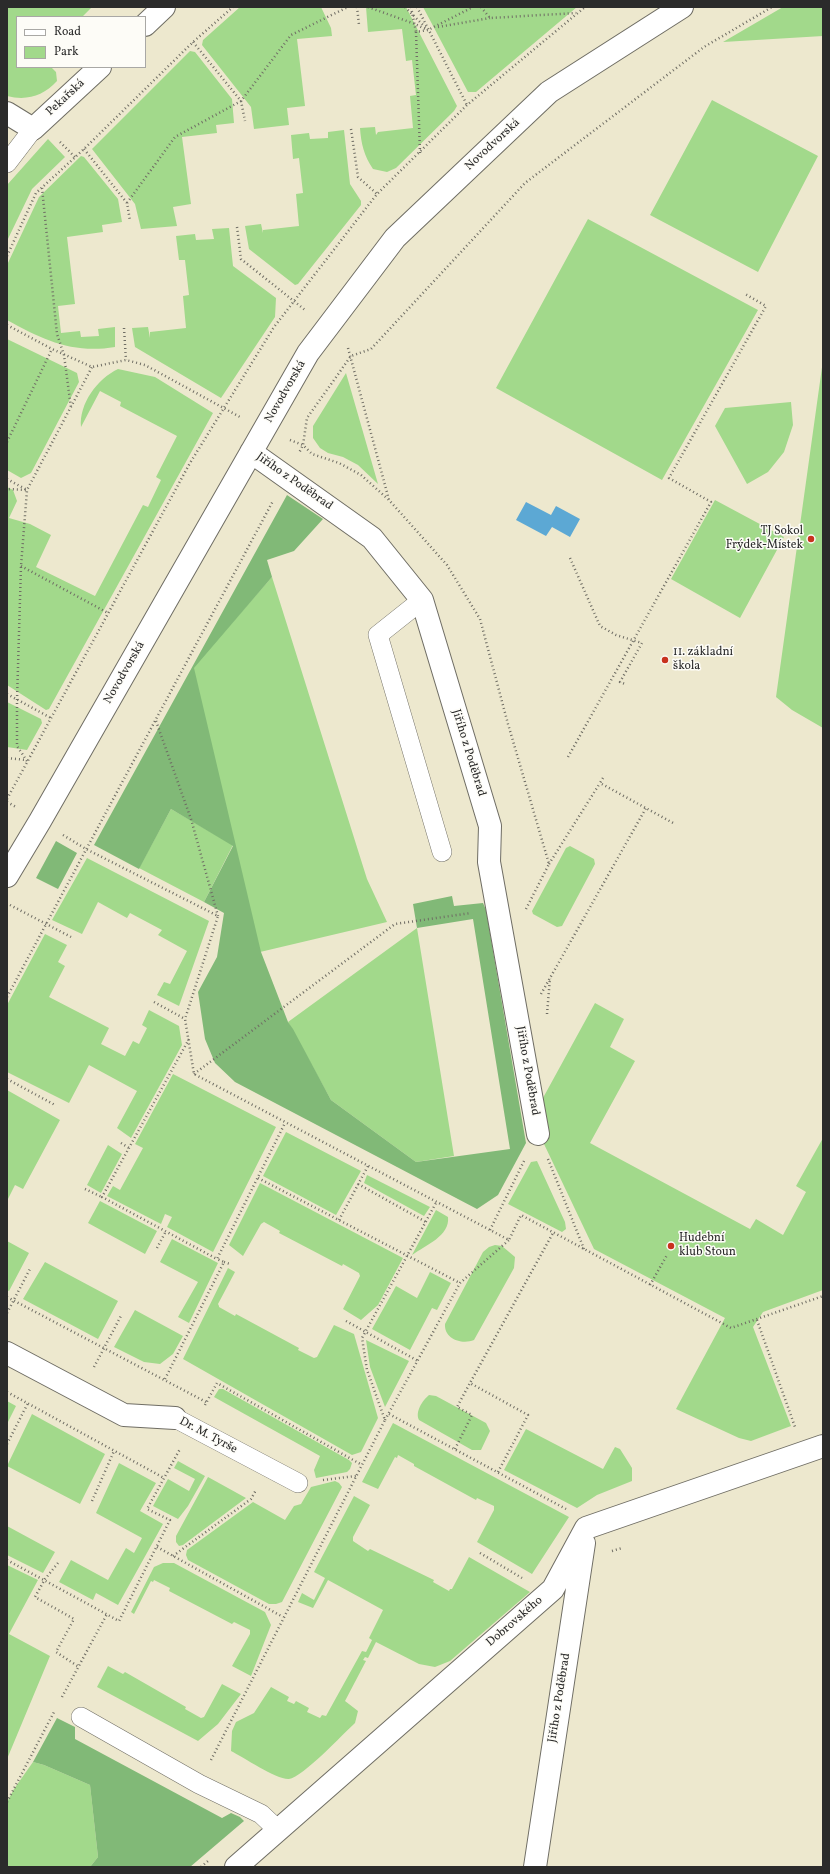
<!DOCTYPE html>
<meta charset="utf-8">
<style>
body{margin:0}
#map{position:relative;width:830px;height:1874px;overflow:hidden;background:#ede8ce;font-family:Vollkorn,serif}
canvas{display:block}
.frame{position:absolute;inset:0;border:8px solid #2b2b2b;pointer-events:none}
.legend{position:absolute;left:16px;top:16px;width:130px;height:52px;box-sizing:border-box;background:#fdfcf7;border:1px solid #a9a8a5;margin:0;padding:5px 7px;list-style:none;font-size:12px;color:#2b2b2b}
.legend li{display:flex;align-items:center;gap:8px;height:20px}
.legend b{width:20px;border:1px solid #a9a8a5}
</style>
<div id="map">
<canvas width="830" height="1874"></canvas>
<div class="frame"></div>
<ul class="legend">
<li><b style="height:5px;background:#fff"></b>Road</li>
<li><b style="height:11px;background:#a2d98b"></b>Park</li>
</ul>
</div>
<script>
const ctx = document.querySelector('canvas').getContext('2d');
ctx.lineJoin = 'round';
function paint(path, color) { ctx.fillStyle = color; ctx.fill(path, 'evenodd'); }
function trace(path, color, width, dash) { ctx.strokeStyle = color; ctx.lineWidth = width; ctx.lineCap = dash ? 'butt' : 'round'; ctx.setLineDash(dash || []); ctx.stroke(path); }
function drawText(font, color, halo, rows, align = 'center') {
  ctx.font = font + ' Vollkorn,serif'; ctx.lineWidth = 3; ctx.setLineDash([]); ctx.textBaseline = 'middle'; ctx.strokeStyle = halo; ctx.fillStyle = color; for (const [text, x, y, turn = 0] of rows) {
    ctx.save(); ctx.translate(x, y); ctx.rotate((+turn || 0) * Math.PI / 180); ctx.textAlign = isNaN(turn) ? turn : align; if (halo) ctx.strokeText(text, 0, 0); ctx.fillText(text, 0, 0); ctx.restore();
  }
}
paint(new Path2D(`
 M 7,7 L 92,7 L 82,17 L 17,17 L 17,67 L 51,67 L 56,72 L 57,81 C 43,96 27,101 7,96 Z
 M 240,7 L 321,7 L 331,28 L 332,36 L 297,39 L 305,106 L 287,108 L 289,125 L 254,129 L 251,107 L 202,45 L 203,40 Z
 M 366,7 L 406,7 L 457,106 L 454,111 L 396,168 L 387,172 L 373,169 C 364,156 361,143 360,128 L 375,127 L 376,135 L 378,132 L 413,128 L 410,96 L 416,95 L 412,60 L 406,61 L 402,29 L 368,32 Z
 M 423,7 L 577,7 L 476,92 L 468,92 Z
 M 783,7 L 823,7 L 823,36 L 723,42 Z
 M 190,51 L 195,52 L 232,99 L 234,123 L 216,125 L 217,133 L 182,137 L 191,204 L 173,207 L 177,226 L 141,229 L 135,204 L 92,149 Z
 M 712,100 L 818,156 L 758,272 L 650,215 Z
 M 344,130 L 350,184 L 361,201 L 361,205 L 298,284 L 295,285 L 249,249 L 245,226 L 261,224 L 263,233 L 263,230 L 299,226 L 296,194 L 303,193 L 299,158 L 293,159 L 291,135 L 309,133 L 310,139 L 328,138 L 328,132 Z
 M 48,139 L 65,157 L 32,189 L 7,241 L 7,185 Z
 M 81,156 L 84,157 L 118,199 L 122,222 L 102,225 L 103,232 L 67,237 L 75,304 L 58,306 L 61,333 L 80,331 L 81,337 L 99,336 L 98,329 L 115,327 L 115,347 C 73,354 43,340 7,320 L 7,265 L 39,197 Z
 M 588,219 L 758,310 L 662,480 L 496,388 Z
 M 229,228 L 233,266 L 276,298 L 275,317 L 221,398 L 135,347 L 132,328 L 148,327 L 150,338 L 150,332 L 186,328 L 183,296 L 189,295 L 185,260 L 179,260 L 176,236 L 195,234 L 196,240 L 214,239 L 212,229 Z
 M 7,339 L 77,373 L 79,382 L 31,473 L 21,478 L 7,470 Z
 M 823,360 L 823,728 L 792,710 L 776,697 Z
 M 118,369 L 155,377 L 213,413 L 49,709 L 46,710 L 7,685 L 7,487 L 13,490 L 17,501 L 9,518 L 30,524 L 51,535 L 36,567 L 95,596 L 143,505 L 148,507 L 161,480 L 156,477 L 177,436 L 120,406 L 121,402 L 100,391 L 81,427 C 79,404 97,379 118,369 Z
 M 346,373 L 378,484 L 358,465 L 343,457 L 328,453 L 320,448 L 313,438 L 313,426 Z
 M 791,402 L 793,425 L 784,452 L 768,472 L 747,484 L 715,426 L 725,408 Z
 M 715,500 L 784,537 L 740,618 L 671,579 Z
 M 272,577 L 367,879 L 387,922 L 260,952 L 193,667 Z
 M 7,702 L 41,719 L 42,723 L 27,750 L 7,747 Z
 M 171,809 L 233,845 L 204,902 L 139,868 Z
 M 570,846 L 594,859 L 595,864 L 562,926 L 557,927 L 533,914 L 532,911 L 566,848 Z
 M 87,858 L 209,921 L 179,1006 L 157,995 L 164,982 L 170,984 L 187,951 L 158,935 L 162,930 L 130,913 L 127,918 L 98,902 L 82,934 L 52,920 Z
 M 417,928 L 454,1156 L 416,1162 L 331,1100 L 288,1022 Z
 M 45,934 L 67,945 L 58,962 L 65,966 L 49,997 L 109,1028 L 101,1044 L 125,1056 L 133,1041 L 139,1044 L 147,1028 L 142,1025 L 149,1010 L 179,1026 L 182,1045 L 131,1138 L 117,1128 L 137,1091 L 89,1065 L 69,1103 L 7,1072 L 7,1005 Z
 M 595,1003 L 624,1019 L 610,1047 L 635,1061 L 590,1143 L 750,1229 L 756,1219 L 783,1235 L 806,1192 L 796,1186 L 823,1138 L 823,1290 L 763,1312 L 753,1327 L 791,1426 L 751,1441 L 739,1438 L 676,1409 L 725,1318 L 594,1249 L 544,1144 L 538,1107 Z
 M 173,1074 L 276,1127 L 213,1252 L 167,1227 L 172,1217 L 165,1214 L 161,1224 L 107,1196 L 113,1186 L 120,1190 L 143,1148 L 135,1144 Z
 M 7,1090 L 60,1120 L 23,1189 L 15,1185 L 7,1201 Z
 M 286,1132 L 361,1171 L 336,1215 L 263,1176 Z
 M 108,1145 L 122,1154 L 101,1193 L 87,1185 Z
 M 537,1161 L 565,1222 L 566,1229 L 562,1232 L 508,1204 L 531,1162 Z
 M 367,1175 L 430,1207 L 424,1216 L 364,1183 Z
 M 260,1183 L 403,1258 L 378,1305 L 361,1320 L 343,1309 L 360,1276 L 359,1273 L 343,1264 L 342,1266 L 279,1233 L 280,1231 L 264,1222 L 261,1224 L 243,1256 L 229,1245 Z
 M 100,1201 L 157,1231 L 145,1254 L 88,1223 Z
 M 436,1210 L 448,1217 C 450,1236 426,1245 412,1255 Z
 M 172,1239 L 218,1263 L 189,1323 L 178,1317 L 198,1282 L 160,1262 Z
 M 7,1241 L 29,1253 L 9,1291 L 7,1290 Z
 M 495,1245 L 502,1246 L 515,1257 L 514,1268 L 474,1340 C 462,1345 444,1339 445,1324 L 483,1252 L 489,1247 Z
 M 45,1262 L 118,1301 L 98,1339 L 23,1299 Z
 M 228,1268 L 235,1272 L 218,1304 L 219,1306 L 219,1307 L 235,1316 L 236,1314 L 299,1348 L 298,1350 L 314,1358 L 317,1357 L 334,1325 L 354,1334 L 378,1418 L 361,1452 L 352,1455 L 183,1359 Z
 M 430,1272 L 451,1283 L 437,1310 L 432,1308 L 410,1350 L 372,1329 L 396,1286 L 417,1298 Z
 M 135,1310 L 183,1336 L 173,1354 L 160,1364 L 144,1362 L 114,1347 Z
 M 366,1340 L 409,1361 L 385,1407 L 370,1367 Z
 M 219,1389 L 223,1389 L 349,1460 L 352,1463 L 350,1469 L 347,1472 L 316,1478 L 314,1470 L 320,1456 L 214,1397 Z
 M 429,1395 L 436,1396 L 486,1423 L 490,1431 L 481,1450 L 472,1450 L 419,1420 C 415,1412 422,1401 429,1395 Z
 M 7,1401 L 16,1406 L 7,1424 Z
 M 32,1414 L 105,1454 L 80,1504 L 7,1466 Z
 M 393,1423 L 569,1517 L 532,1574 L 477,1542 L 494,1510 L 494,1506 L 477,1498 L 476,1500 L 414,1466 L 414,1464 L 398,1455 L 397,1458 L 395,1457 L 378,1489 L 362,1482 Z
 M 526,1429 L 603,1469 L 615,1447 L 620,1449 L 632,1468 L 632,1481 L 597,1495 L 577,1508 L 504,1470 Z
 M 178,1461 L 205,1476 L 188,1506 L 178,1519 L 153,1506 L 168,1479 L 189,1491 L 195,1479 L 174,1468 Z
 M 119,1463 L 156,1483 L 140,1511 L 163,1524 L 118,1605 L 96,1593 L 93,1600 L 59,1582 L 71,1560 L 108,1580 L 126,1548 L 134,1553 L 142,1538 L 96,1513 Z
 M 208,1477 L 246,1498 L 183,1545 L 179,1546 L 176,1542 L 176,1536 Z
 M 335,1481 L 339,1483 L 342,1487 L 282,1602 L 276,1604 L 269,1604 L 188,1560 L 186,1555 L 187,1550 L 253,1502 L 285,1520 L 294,1506 L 301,1504 L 311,1487 Z
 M 354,1496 L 370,1505 L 353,1537 L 353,1541 L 368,1551 L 370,1549 L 434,1580 L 433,1582 L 449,1591 L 450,1589 L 452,1589 L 469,1557 L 530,1592 L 450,1661 L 435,1667 L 419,1664 L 376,1642 L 368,1658 L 365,1657 L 363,1660 L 366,1661 L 345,1701 L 358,1711 L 355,1723 C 343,1734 303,1777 289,1779 C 277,1780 243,1757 231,1751 L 232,1731 L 236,1722 L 254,1713 L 271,1687 L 289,1697 L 287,1701 L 294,1704 L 296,1701 L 309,1708 L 307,1712 L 320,1718 L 322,1715 L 326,1716 L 362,1651 L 366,1652 L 372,1640 L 369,1638 L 383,1610 L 328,1580 L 313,1608 L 298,1602 L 302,1593 L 314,1600 L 325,1578 L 314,1572 Z
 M 7,1526 L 55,1552 L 43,1573 L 7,1555 Z
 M 163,1563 L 174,1563 L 265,1612 L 271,1625 L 251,1676 L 232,1666 L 250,1634 L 250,1630 L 234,1622 L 232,1624 L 169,1591 L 170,1588 L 154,1580 L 153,1582 L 151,1581 L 134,1614 L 131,1612 L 154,1567 Z
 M 7,1565 L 38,1580 L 9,1634 L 50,1656 L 7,1759 Z
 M 108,1666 L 123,1674 L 125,1672 L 186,1707 L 185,1709 L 201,1718 L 204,1717 L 222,1684 L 241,1694 L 218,1724 L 198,1741 L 97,1687 Z
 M 33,1762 L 44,1765 L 90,1785 L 98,1857 L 90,1867 L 7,1867 L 7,1802 L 14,1789 Z`), '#a2d98b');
paint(new Path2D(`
 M 287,495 L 323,519 L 294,551 L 267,560 L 272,577 L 194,668 L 261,952 L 288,1022 L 293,1029 L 331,1100 L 416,1162 L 510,1149 L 473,919 L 417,928 L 413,904 L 452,896 L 454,906 L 483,903 L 486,910 L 526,1143 L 498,1195 L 477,1209 L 235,1082 L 215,1063 L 205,1039 L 198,992 L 217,957 L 224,913 L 204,902 L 233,846 L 171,809 L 139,869 L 94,845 Z
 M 56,841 L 77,853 L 58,889 L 36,878 Z
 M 57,1718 L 75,1727 L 75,1739 L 222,1818 L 231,1813 L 240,1817 L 244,1821 L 190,1867 L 90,1867 L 98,1857 L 90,1785 L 44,1765 L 33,1762 Z`), '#81b977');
paint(new Path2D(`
 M 526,502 L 551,515 L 556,506 L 580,519 L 570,537 L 552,527 L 546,536 L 516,520 Z`), '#5ca8d4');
const lane = new Path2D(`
 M 7,163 L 33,129
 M 422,600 L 378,635 L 442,852
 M 175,1418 L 298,1483
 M 81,1717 L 199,1784 L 261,1814 L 278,1830`);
const street = new Path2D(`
 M 145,25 L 164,7
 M 7,113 L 33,129 L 100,67
 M 251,452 L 372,538 L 422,600 L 490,826 L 489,862 L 538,1134
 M 7,876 L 40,821 L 308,353 L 395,238 L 549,92 L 682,7
 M 7,1353 L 124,1415 L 175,1418
 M 236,1867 L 553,1589 L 586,1528 L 823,1446
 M 535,1867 L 584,1543`);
trace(lane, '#6f6d64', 20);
trace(street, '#6f6d64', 24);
trace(new Path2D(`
 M 357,7 L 359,25
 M 368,7 L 415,24 L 427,30
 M 405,7 L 426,28
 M 411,7 L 416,32
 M 417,7 L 467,105
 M 481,7 L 490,18 L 576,13
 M 438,27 L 490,18
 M 193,42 L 241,101 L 245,121
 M 351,129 L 358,177 L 377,194
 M 60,142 L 75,157
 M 84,149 L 127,203 L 130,221
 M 420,153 L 416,32 L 428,30 L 473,7
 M 42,188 L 57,334 L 64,355 L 71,408
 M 127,203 L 175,137 L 241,101 L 291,35 L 348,7
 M 237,227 L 241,259 L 305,310
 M 7,256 L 36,193 L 84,149 L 193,42 L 233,7
 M 7,325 L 52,349 L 92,367 L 126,360 L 145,365 L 240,417
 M 124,328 L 126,360
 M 348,348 L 389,500
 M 290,440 L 303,445 L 299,453
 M 7,442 L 52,349
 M 7,479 L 27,490 L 7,489
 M 570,558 L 600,626 L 616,635 L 642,643 L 620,682 L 625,684
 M 21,566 L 108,613
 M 7,694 L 51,718
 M 156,721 L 191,819 L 218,916
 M 568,757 L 711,502 L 669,478 L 766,306 L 745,294
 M 7,758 L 26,760
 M 27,761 L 17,746 L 17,700 L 21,566 L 27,490 L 92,367
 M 603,778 L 600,783 L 675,824
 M 7,799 L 190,463 L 274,327 L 377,194 L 467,105 L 585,7
 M 7,802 L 16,807
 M 63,835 L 86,849 L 218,916 L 185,1019 L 194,1074 L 509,1240 L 521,1215 L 731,1328 L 823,1296
 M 549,864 L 600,783
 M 10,905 L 71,937
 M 526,909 L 549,864 L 508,724 L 480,619 L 447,565 L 389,500 L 361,475 L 339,463 L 312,454 L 303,445 L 307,418 L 351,356 L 371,349 L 525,183 L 704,47 L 772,7
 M 541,994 L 646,808
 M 7,997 L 273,501
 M 154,1002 L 185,1019
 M 547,1014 L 550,978
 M 189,1039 L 102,1197 L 217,1259 L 285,1123
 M 194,1074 L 395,924 L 471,913
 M 7,1079 L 55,1105
 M 121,1143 L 129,1148
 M 548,1159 L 584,1249
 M 258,1178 L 460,1283
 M 358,1184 L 426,1222
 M 85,1189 L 102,1197
 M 339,1220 L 368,1166
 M 490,1230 L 525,1159
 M 157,1248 L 166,1231
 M 224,1262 L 230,1264
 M 650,1285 L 667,1255
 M 7,1297 L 206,1402
 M 7,1313 L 31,1267
 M 757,1320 L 795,1427
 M 346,1321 L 418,1361
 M 94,1367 L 122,1314
 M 165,1379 L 224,1262 L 217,1259
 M 7,1392 L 164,1478
 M 205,1405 L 217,1383 L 362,1465
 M 389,1414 L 566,1509
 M 385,1420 L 460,1283 L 509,1240
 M 7,1444 L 28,1403
 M 455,1449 L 472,1415 L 457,1407 L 470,1383
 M 498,1472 L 528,1415 L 470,1383 L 553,1233
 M 323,1480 L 356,1476
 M 92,1501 L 114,1451
 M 157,1547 L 283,1617
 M 612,1551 L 622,1548
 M 480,1553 L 522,1578
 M 173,1556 L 251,1499 L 256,1490
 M 7,1560 L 119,1621 L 170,1520 L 147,1509 L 180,1449
 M 58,1563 L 45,1579 L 35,1597 L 74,1619 L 56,1652 L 79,1667
 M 62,1697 L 107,1614
 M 211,1760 L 385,1420 L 367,1370 L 362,1338 L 436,1203
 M 7,1802 L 54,1712
 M 201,1867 L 208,1861`), '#6f6d64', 2.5, [1, 3]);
trace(lane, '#fff', 19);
trace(street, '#fff', 22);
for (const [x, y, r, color] of [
 [811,539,4,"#c8321e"],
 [665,660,4,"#c8321e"],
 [671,1246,4,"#c8321e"]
]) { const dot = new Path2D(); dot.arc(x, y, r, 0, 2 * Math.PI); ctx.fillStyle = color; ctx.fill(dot); trace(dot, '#fdfcf7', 1.5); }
drawText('12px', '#2b2b2b', '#fdfcf7', [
 ["Pekařská",66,98,-43],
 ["Novodvorská",493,145,-43],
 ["Novodvorská",286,392,-60],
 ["Jiřího z Poděbrad",294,482,35],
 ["Novodvorská",125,673,-60],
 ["Jiřího z Poděbrad",468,753,73],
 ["Jiřího z Poděbrad",527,1071,80],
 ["Dr. M. Tyrše",208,1436,28],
 ["Dobrovského",515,1622,-41],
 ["Jiřího z Poděbrad",560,1698,-81]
]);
drawText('12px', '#2b2b2b', '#fdfcf7', [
 ["TJ Sokol",803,532,"right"],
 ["Frýdek-Místek",803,546,"right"],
 ["11. základní",673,653],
 ["škola",673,667],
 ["Hudební",679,1239],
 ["klub Stoun",679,1253]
], 'left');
</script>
